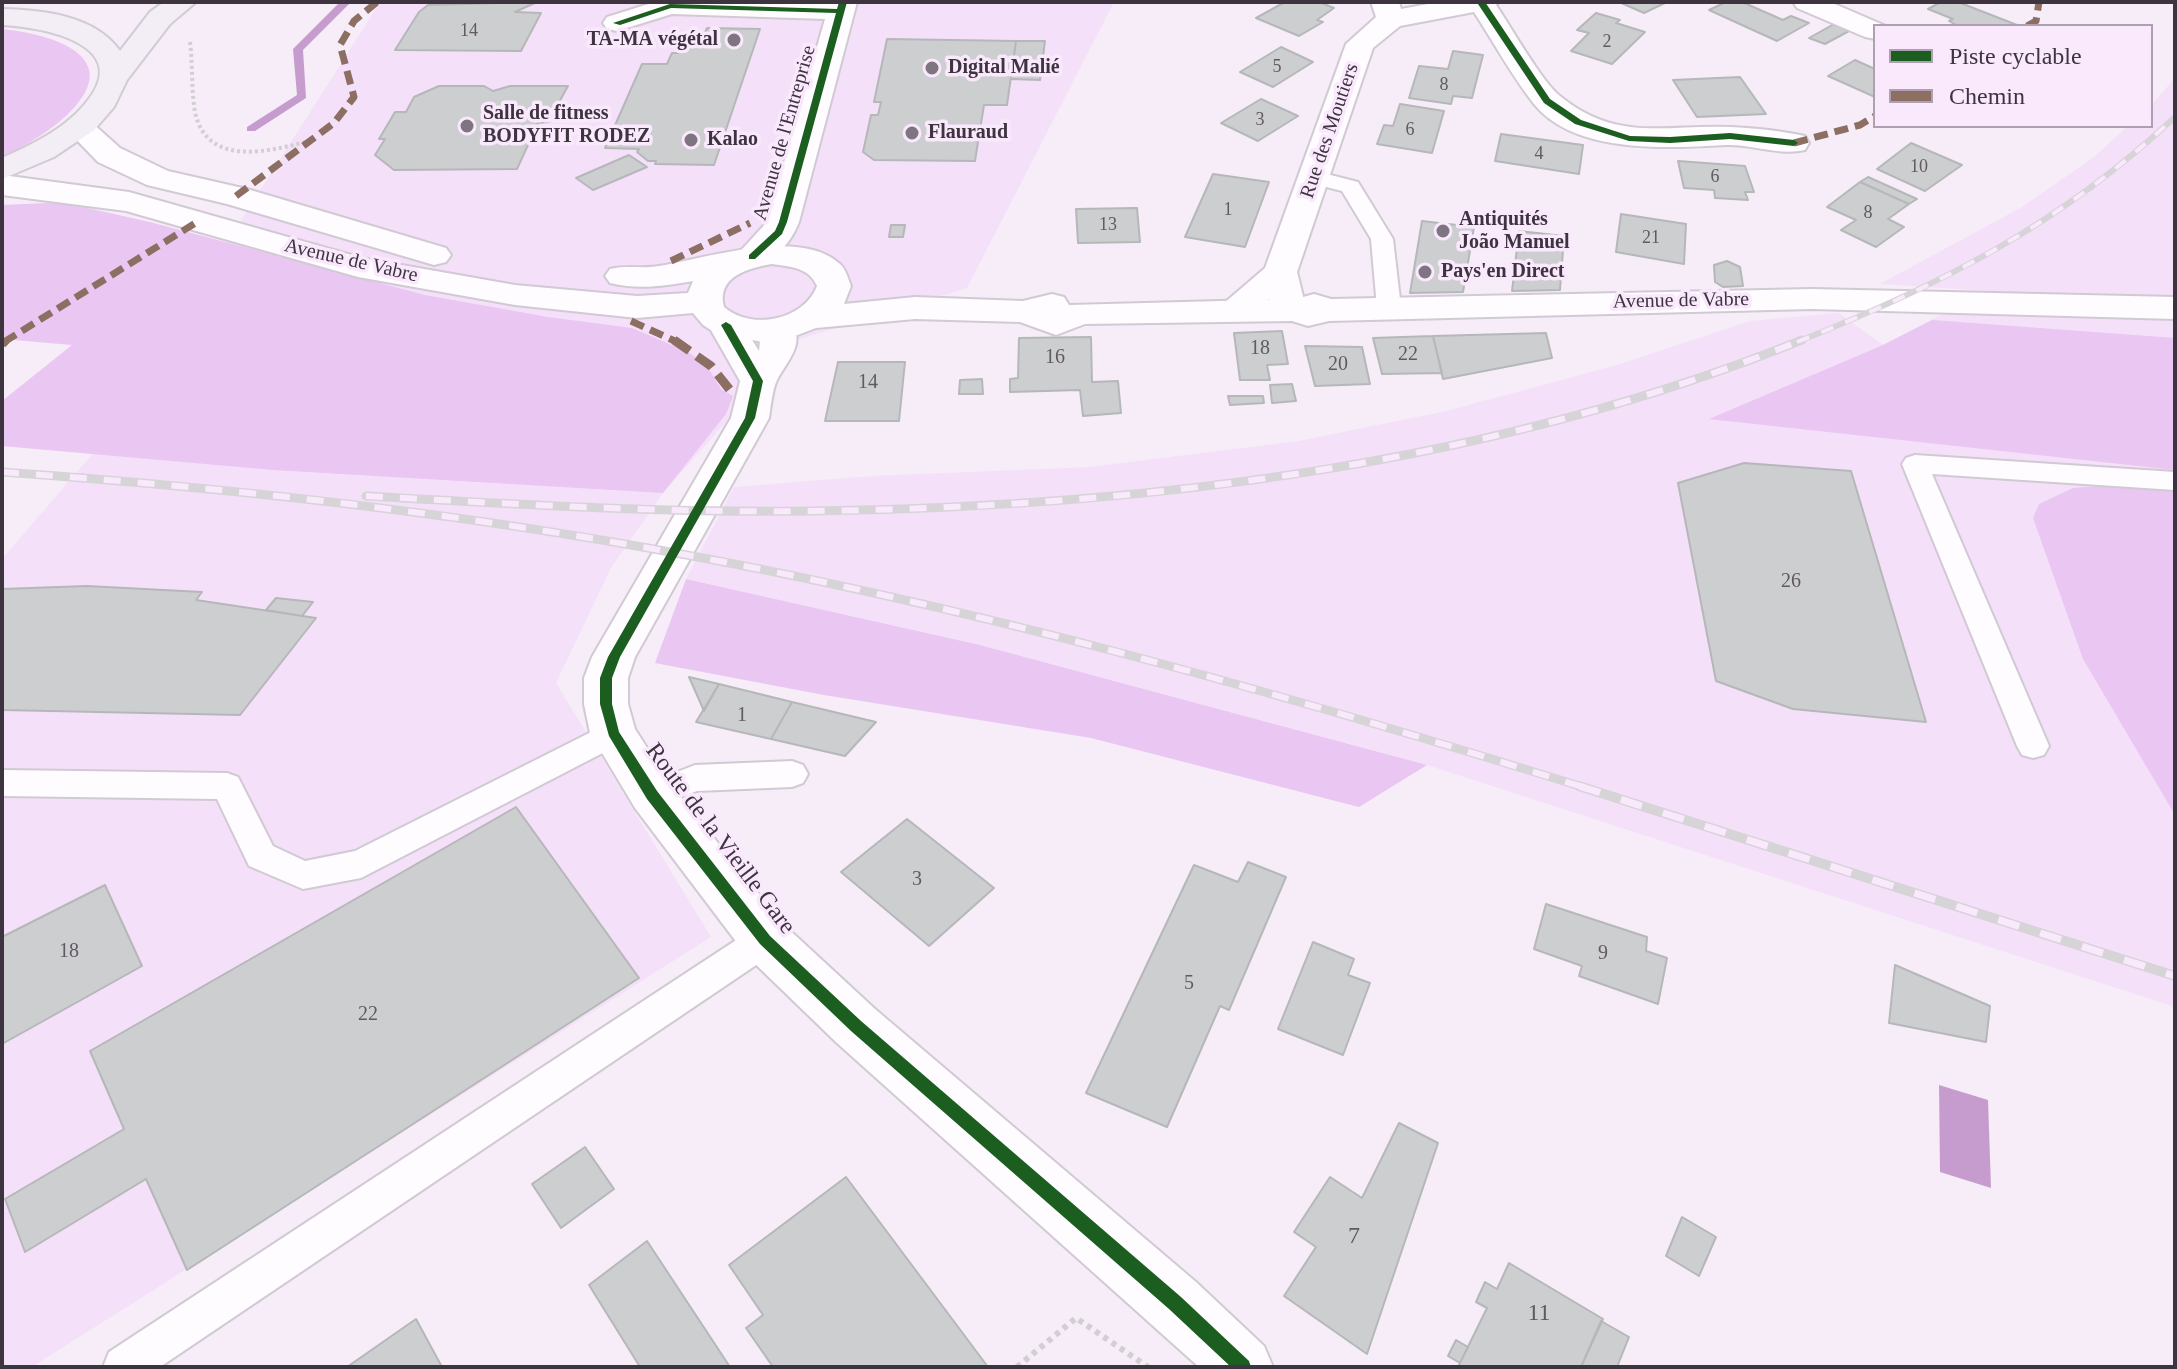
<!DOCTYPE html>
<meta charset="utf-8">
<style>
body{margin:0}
#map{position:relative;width:2177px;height:1369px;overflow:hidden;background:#f6edf8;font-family:Georgia,serif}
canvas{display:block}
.frame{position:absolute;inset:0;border:4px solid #3d343f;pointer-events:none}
.legend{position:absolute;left:1873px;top:24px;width:280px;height:104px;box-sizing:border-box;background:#fae8fd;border:2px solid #aea0b1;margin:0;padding:10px 14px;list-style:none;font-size:24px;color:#3d343f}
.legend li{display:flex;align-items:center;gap:16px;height:40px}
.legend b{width:40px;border:2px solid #aea0b1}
</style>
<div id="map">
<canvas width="2177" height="1369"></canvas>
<div class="frame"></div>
<ul class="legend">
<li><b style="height:10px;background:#1b5e20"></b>Piste cyclable</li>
<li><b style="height:10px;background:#8d6e63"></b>Chemin</li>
</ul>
</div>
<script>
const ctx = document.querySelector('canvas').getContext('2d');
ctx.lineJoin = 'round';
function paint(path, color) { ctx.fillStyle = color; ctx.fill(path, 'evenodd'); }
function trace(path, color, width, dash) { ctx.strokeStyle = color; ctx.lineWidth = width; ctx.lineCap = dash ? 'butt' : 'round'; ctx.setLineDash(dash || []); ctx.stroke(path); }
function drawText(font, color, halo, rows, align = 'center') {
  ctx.font = font + ' Georgia,serif'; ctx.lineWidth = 7; ctx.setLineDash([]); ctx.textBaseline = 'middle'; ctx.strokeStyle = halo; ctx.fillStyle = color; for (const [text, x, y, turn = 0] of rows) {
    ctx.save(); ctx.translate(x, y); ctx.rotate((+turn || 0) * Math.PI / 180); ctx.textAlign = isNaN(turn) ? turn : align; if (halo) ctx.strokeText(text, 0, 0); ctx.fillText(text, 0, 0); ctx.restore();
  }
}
paint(new Path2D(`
 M 380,2 L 1114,2 L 967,288 L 800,339 L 663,493 L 611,568 L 556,683 L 711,937 L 32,1367 L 2,1367 L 2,559 L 94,452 Z
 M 2175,78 L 2175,1007 L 1427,765 L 980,645 L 686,579 L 734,487 L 871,476 L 1089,467 L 1299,441 L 1446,411 L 1617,365 L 1750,321 L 1839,313 L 1883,345 L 1987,291 L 1880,284 L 2022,207 L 2094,157 L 2128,126 L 2151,126 L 2151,105 Z`), '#f4e1f9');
paint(new Path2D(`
 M 2,29 C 43,33 124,52 74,108 C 54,130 28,143 2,158 Z
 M 47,203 L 74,205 L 150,222 L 425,295 L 548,317 L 632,328 L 688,352 L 707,366 L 721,389 L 733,396 L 726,414 L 663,493 L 273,470 L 2,446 L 2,401 L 72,345 L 2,339 L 2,205 Z
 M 1932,320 L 2175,338 L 2175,470 L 1709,419 L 1883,345 Z
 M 2126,484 L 2175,491 L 2175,815 L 2083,659 L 2033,518 L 2039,504 L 2073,488 Z
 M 686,579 L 980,645 L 1427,765 L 1359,807 L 1091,738 L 824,695 L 655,663 Z`), '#eac6f2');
paint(new Path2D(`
 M 1939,1085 L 1988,1100 L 1991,1188 L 1940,1172 Z`), '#c69ccf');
paint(new Path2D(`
 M 340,2 L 351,2 L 303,50 L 306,98 L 255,131 L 247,131 L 247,127 L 297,95 L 293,49 Z`), '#c69ccf');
const building = new Path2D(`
 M 537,2 L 515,12 L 541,13 L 521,51 L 395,50 L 419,12 L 428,5 Z
 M 1285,2 L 1319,2 L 1334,8 L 1317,20 L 1323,22 L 1299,36 L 1256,18 Z
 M 1619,2 L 1667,2 L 1644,13 Z
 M 1726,2 L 1742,2 L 1783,20 L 1791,16 L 1809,23 L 1777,41 L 1709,10 Z
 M 1941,2 L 1958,2 L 2017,25 L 1958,26 L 1949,21 L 1953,19 L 1928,9 Z
 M 1596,13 L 1620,20 L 1616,23 L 1645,32 L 1612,64 L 1571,51 L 1589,33 L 1577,30 Z
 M 1834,24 L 1849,31 L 1825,44 L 1809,38 Z
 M 707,28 L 760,29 L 714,165 L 655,164 L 656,161 L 648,161 L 637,152 L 639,149 L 605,148 L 642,64 L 667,64 L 672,53 L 683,53 L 685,48 L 678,46 L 679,43 L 691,41 L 694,45 L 700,45 Z
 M 887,39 L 1016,41 L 1007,105 L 984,105 L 975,161 L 874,160 L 863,152 L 871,115 L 878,115 L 881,102 L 874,102 Z
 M 1016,41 L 1045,41 L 1040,80 L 1011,79 Z
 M 1281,47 L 1313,62 L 1273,87 L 1240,72 Z
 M 1453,51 L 1483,55 L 1472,98 L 1453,96 L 1451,104 L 1409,98 L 1419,66 L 1448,69 Z
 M 1855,60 L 1875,69 L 1875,97 L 1828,76 Z
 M 1740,77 L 1766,114 L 1697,117 L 1673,80 Z
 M 439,86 L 484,86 L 493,91 L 510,86 L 568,86 L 548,122 L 538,123 L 517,169 L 394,170 L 375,155 L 385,139 L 379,139 L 395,112 L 406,112 L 414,97 Z
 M 1261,99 L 1298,116 L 1258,141 L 1221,123 Z
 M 1400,104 L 1444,111 L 1432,153 L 1377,144 L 1384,125 L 1393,126 Z
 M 1501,134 L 1583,145 L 1579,174 L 1495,161 Z
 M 1911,143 L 1962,165 L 1925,191 L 1877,169 Z
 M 629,155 L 647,167 L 593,190 L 576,178 Z
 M 1678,161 L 1745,166 L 1754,192 L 1745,192 L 1748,200 L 1715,198 L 1714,190 L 1684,188 Z
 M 1213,174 L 1269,182 L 1245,247 L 1185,237 Z
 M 1868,177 L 1917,199 L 1909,204 L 1860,182 Z
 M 1860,182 L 1909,204 L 1888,219 L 1904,227 L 1876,247 L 1841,230 L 1856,220 L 1827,207 Z
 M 1137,208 L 1140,242 L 1078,243 L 1076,209 Z
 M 1621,214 L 1686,224 L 1684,264 L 1616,252 Z
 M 1422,221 L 1474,227 L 1463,292 L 1410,293 Z
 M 891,225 L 905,225 L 903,237 L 889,237 Z
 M 1519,231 L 1564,236 L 1560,290 L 1512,291 Z
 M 1727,261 L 1740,267 L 1743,286 L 1723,287 L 1715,282 L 1714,265 Z
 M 1282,331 L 1288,364 L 1267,365 L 1270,380 L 1240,380 L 1234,333 Z
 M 1546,333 L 1552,358 L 1443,379 L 1433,336 Z
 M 1433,336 L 1442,373 L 1382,374 L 1373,338 Z
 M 1091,337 L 1092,382 L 1118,381 L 1121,413 L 1083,416 L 1080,390 L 1010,392 L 1010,379 L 1018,378 L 1019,338 Z
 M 1305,346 L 1362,347 L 1370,384 L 1315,386 Z
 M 838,362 L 905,362 L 899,421 L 825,421 Z
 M 982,379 L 983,394 L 959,394 L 960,380 Z
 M 1292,384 L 1296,401 L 1272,403 L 1270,385 Z
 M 1228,396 L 1263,396 L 1264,403 L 1230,405 Z
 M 1744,463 L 1851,471 L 1926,722 L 1793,709 L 1716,681 L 1678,483 Z
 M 87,586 L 202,592 L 196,600 L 316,618 L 240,715 L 2,710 L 2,589 Z
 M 276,598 L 313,602 L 302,616 L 266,610 Z
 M 689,677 L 719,684 L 704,711 Z
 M 719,684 L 792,702 L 771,739 L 696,722 Z
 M 792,702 L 876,722 L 845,756 L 771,739 Z
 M 516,807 L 639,978 L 187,1270 L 146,1179 L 25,1252 L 5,1199 L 124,1129 L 90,1051 Z
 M 907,819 L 994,888 L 929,946 L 841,872 Z
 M 1248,862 L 1286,877 L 1229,1010 L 1220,1006 L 1167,1127 L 1086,1093 L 1194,865 L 1238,882 Z
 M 105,885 L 142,966 L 2,1044 L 2,937 Z
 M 1546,904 L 1647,937 L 1646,951 L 1667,958 L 1658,1004 L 1579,976 L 1582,966 L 1534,949 Z
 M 1313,942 L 1354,959 L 1348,975 L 1370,983 L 1343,1055 L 1278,1029 Z
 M 1895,965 L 1990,1006 L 1986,1042 L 1889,1023 Z
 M 1399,1123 L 1438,1143 L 1367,1354 L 1284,1296 L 1316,1247 L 1294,1232 L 1330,1177 L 1362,1198 Z
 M 585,1147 L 614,1189 L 561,1228 L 532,1184 Z
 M 846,1177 L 988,1367 L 773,1367 L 746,1328 L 763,1315 L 729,1265 Z
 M 1682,1217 L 1716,1237 L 1699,1276 L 1666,1256 Z
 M 647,1241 L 730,1367 L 640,1367 L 589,1285 Z
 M 1509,1263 L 1603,1319 L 1581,1367 L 1458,1367 L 1487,1308 L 1476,1302 L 1485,1282 L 1497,1289 Z
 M 416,1319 L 442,1367 L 347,1367 L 403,1328 Z
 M 1601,1321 L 1629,1337 L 1617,1367 L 1581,1367 Z
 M 1456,1340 L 1468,1347 L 1460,1363 L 1448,1356 Z`);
paint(building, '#cccecf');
trace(building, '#b6b7b9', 2);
const service = new Path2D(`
 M 1315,171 L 1358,182 L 1393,239 L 1401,308 L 1397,313 L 1381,313 L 1377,308 L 1371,239 L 1342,191 L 1307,182 L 1304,177 L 1307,172 Z
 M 1915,455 L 2175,472 L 2175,490 L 1932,474 L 2049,746 L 2044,755 L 2033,758 L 2022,755 L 2017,746 L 1902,464 L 1906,458 Z
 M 613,721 L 624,724 L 628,733 L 624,742 L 361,878 L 303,889 L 249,866 L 217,799 L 2,796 L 2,770 L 227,773 L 238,777 L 273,846 L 305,861 L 355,851 Z
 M 792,761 L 803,765 L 808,774 L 803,783 L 792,787 L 697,791 L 652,808 L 641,804 L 636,795 L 641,786 L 695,765 Z
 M 765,925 L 777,929 L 782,940 L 777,951 L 160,1367 L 103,1367 L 109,1352 L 753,929 Z`);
const minor = new Path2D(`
 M 655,2 L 857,2 L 799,222 C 790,246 766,271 740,264 L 735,257 L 767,222 L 825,19 L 672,14 L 617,31 L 607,29 L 603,23 L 607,17 Z
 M 1371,2 L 1399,2 L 1401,9 L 1439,2 L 1499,2 L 1496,5 C 1511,27 1542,82 1560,96 C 1617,143 1667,124 1731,127 C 1755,128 1782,131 1805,136 L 1809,143 L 1805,150 C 1779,156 1752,144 1726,145 C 1670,148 1575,155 1534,104 C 1512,76 1494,43 1474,12 L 1400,26 L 1373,48 L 1297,272 L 1304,300 L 1299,307 L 1287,310 L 1275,307 L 1269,299 C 1254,313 1245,324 1223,318 L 1218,311 L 1223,304 L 1265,268 L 1346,44 L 1376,17 Z
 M 1793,2 L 1830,2 L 1886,26 L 1875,26 L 1875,39 L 1865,37 L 1797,8 Z
 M 726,314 L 738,317 L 759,351 L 761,330 L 767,322 L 779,319 L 791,322 C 806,344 787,361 777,380 C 772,391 771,406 769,418 L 635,657 L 628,678 L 628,704 L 635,729 L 669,782 L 783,924 L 875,1009 L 1196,1282 L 1264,1346 L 1273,1367 L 1199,1367 L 837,1043 L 747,956 L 635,808 L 590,733 L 584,704 L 584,678 L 592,657 L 731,418 L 740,381 L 708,325 L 714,317 Z`);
const secondary = new Path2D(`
 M 79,118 L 90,121 L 120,148 L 168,171 L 247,189 L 446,248 L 451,255 L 446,262 L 434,265 L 227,204 L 147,185 L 98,162 L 64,127 L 68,121 Z
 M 2,175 L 129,192 L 362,258 L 515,285 L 637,296 L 688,293 L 693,281 C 664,286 639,290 610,283 L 605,276 L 610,269 C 627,265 643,269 659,266 C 707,258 800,227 840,264 C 846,269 848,279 851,286 L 844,304 L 915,297 L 1023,301 L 1052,294 L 1064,297 L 1069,305 L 1296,299 L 1314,294 L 1331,299 L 1812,289 L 2175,297 L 2175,319 L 1812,309 L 1329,321 L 1308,326 L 1292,321 L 1085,324 L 1056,335 L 1020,322 L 915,319 L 816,328 L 790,338 L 762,342 L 714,332 L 703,325 L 693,313 L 637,318 L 515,305 L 358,277 L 126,211 L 2,195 ZM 772,264 C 790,267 809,267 817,286 C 804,320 752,331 724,307 C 716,277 748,268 772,264 Z`);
const primary = new Path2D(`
 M 164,2 L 196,2 L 170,24 L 127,80 L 114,107 L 94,130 L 54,157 L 2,179 L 2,158 C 31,145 63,130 84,105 C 137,45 44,27 2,25 L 2,9 C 42,10 95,15 120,51 L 150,12 Z`);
trace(service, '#d1c9d3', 4);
trace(minor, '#d1c9d3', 4);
trace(secondary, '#d1c9d3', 4);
trace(primary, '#d1ccd2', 4);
trace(new Path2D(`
 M 190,42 C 193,65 191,89 195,112 C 207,169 272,151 312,140`), '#d2cfd3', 4, [3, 3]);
trace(new Path2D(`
 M 1017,1367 L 1076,1318 L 1148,1367`), '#d2cfd3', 6, [5, 5]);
paint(service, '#fefcfe');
paint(minor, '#fefcfe');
paint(secondary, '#fefcfe');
paint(primary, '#f3edf5');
const railFar2 = new Path2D(`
 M 1797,342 C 1941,285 2061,224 2175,117`);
const railFar1 = new Path2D(`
 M 2,472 C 219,487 434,510 648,548 C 967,604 1278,692 1586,788
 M 366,496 C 514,504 663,513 812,511 C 1145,507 1491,465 1802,340`);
const rail = new Path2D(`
 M 1579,786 L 2175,976`);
trace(railFar2, '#d7d4d8', 6);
trace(railFar1, '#d7d4d8', 9);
trace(rail, '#d7d4d8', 10);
trace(railFar2, '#fae8fd', 4, [13]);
trace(railFar1, '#fae8fd', 6, [17]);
trace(rail, '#fae8fd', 7, [22]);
trace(new Path2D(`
 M 2027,26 L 2036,21 L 2039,2
 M 1794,143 L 1860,125 L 1875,116
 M 236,196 L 334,123 L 354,97 L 340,45 L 354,21 L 377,2
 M 671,261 L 750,223
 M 631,321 L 677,342
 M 4,342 L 197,222`), '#8d6e63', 7, [14, 7]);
trace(new Path2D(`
 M 674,340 L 711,366 L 730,390
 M 2,344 L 6,340`), '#8d6e63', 9, [19, 9]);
paint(new Path2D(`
 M 839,2 L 847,2 L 787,222 L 782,234 L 755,259 L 749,259 L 749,255 L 775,231 L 779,222 L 836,13 L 671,8 L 620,25 L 613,23 L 670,4 L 837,9 Z
 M 1479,2 L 1485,2 L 1550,99 L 1581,120 L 1630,136 L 1670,137 L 1730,133 L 1794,140 L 1798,143 L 1794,146 L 1730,139 L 1670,143 L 1629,141 L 1575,124 L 1544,103 L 1478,4 Z
 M 726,322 L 731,325 L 763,381 L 755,418 L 620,657 L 612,678 L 612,704 L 619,732 L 657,791 L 770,936 L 861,1021 L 1181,1297 L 1249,1361 L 1251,1367 L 1231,1367 L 1169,1309 L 851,1031 L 760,944 L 647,799 L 609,736 L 600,704 L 600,678 L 608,657 L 745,418 L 753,381 L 721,325 Z`), '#1b5e20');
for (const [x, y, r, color] of [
 [734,40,8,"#7e7580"],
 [932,68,8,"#7e7580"],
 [467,126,8,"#7e7580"],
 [912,133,8,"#7e7580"],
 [691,140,8,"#7e7580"],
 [1443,231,8,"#7e7580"],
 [1425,272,8,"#7e7580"]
]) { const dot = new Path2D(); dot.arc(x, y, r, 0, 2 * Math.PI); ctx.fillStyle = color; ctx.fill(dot); trace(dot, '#fae8fd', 3); }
drawText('18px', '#615a63', null, [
 ["14",469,31],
 ["2",1607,42],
 ["5",1277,67],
 ["8",1444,85],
 ["3",1260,120],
 ["6",1410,130],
 ["4",1539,154],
 ["10",1919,167],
 ["6",1715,177],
 ["1",1228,210],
 ["8",1868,213],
 ["13",1108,225],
 ["21",1651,238]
]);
drawText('bold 20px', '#3d343f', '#fae8fd', [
 ["TA-MA végétal",718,40,"right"],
 ["Digital Malié",948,68],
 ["Salle de fitness",483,114],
 ["BODYFIT RODEZ",483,137],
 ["Flauraud",928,133],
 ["Kalao",707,140],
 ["Antiquités",1459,220],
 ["João Manuel",1459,243],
 ["Pays'en Direct",1441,272]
], 'left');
drawText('20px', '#3d343f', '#fae8fd', [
 ["Rue des Moutiers",1330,131,-71],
 ["Avenue de l'Entreprise",785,133,-74],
 ["Avenue de Vabre",351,261,13],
 ["Avenue de Vabre",1681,301,-1]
]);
drawText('20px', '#615a63', null, [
 ["18",1260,349],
 ["22",1408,355],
 ["16",1055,358],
 ["20",1338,365],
 ["14",868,383],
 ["26",1791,582],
 ["1",742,716],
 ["3",917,880],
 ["18",69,952],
 ["9",1603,954],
 ["5",1189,984],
 ["22",368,1015]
]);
drawText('24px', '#3d343f', '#fae8fd', [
 ["Route de la Vieille Gare",720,839,53]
]);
drawText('24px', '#615a63', null, [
 ["7",1354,1237],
 ["11",1539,1314]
]);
</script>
